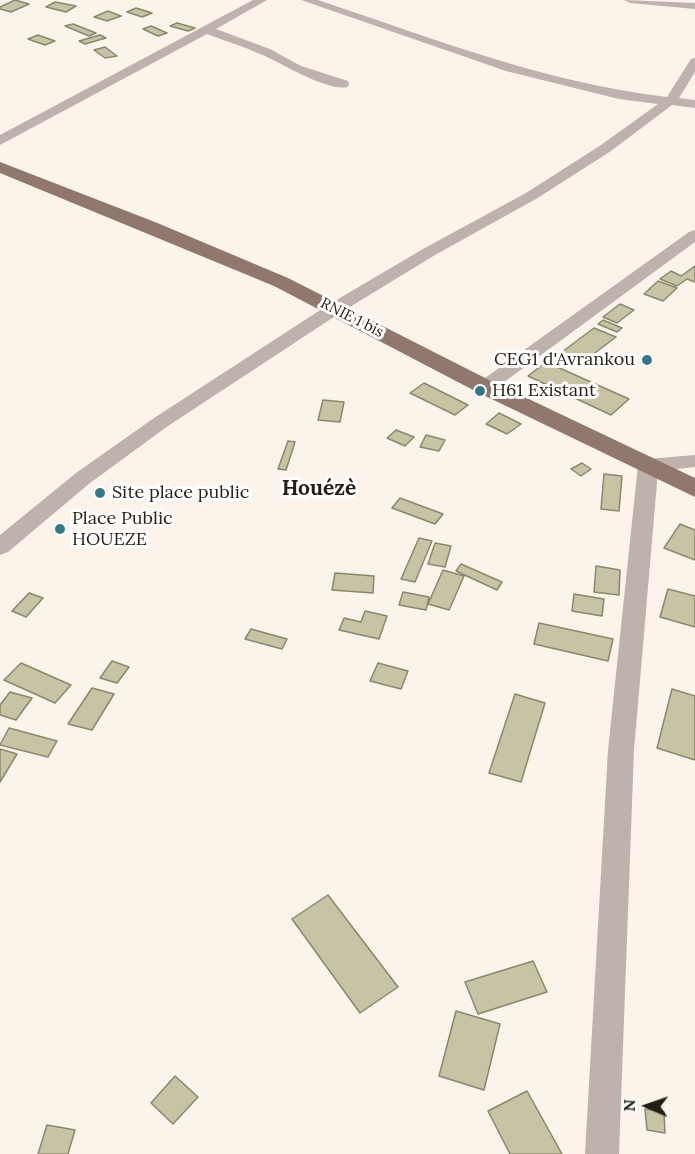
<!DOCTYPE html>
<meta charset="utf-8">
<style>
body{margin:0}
#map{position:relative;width:695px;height:1154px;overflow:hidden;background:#fcf3ea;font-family:Lora,serif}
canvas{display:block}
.north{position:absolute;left:617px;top:1076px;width:60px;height:60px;-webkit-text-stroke:4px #fff;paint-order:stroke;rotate:272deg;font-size:16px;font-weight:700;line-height:24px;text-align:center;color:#261e15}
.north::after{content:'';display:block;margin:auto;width:21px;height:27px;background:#261e15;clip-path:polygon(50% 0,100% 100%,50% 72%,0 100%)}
</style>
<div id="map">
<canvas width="695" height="1154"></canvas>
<div class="north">N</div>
</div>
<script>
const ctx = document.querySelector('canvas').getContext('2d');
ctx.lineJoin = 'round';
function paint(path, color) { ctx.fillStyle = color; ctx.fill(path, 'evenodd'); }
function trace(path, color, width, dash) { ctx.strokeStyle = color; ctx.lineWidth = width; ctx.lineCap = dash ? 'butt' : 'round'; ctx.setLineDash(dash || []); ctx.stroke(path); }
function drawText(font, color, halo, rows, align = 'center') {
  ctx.font = font + ' Lora,serif'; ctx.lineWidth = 6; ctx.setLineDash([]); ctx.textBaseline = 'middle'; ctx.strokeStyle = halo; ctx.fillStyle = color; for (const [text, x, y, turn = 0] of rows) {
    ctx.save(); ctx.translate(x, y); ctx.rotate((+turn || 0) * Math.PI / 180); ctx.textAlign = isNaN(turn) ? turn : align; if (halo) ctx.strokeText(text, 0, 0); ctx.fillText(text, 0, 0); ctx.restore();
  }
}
const building = new Path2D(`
 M 15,0 L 29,4 L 11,12 L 0,9 L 0,7 Z
 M 55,2 L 76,6 L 66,12 L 46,7 Z
 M 136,8 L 152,13 L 142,17 L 127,12 Z
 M 108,11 L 121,16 L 107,21 L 94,17 Z
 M 177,23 L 195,28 L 188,31 L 170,26 Z
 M 73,24 L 96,33 L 89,36 L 65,26 Z
 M 151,26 L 167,33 L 158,36 L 143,29 Z
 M 38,35 L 55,41 L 45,45 L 28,39 Z
 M 100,35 L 106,38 L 85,44 L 79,41 Z
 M 105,47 L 117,56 L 105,58 L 94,50 Z
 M 695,266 L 695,282 L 687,279 L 677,286 L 660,279 L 671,271 L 681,276 Z
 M 658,281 L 677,288 L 663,301 L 644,294 Z
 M 620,304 L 634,310 L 617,323 L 603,317 Z
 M 603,320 L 622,328 L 617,332 L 598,324 Z
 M 594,328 L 616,337 L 579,365 L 558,355 Z
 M 546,362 L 629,399 L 611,415 L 528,376 Z
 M 424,383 L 468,405 L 455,415 L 410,393 Z
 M 323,400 L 344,402 L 340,422 L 318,420 Z
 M 499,413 L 521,424 L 507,434 L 486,424 Z
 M 396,430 L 414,437 L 405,446 L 387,438 Z
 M 426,435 L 445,440 L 439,451 L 420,447 Z
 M 288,441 L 295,442 L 286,470 L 278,469 Z
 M 582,463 L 591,469 L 581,476 L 571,469 Z
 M 604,474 L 622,476 L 619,511 L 601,509 Z
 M 400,498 L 443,514 L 435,524 L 392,508 Z
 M 680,524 L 695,530 L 695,560 L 664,548 Z
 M 419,538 L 432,541 L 415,582 L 401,579 Z
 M 435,543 L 451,546 L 445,567 L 428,564 Z
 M 461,564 L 502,582 L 497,590 L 456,571 Z
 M 596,566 L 620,570 L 619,595 L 594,592 Z
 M 443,570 L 464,576 L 449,610 L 428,604 Z
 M 335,573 L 374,576 L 373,593 L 332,590 Z
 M 668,589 L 695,596 L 695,627 L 660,617 Z
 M 403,592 L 429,597 L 426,610 L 399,605 Z
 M 29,593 L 43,598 L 26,617 L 12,611 Z
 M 574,594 L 604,599 L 602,616 L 572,611 Z
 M 365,611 L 387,616 L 379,639 L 339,630 L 344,618 L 361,622 Z
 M 539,623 L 613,639 L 608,661 L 534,644 Z
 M 251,629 L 287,639 L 282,649 L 245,639 Z
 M 112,661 L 129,667 L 117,683 L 100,678 Z
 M 21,663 L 71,685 L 55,703 L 4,680 Z
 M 378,663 L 408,671 L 401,689 L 370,681 Z
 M 92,688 L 114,694 L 92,730 L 68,724 Z
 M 672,689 L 695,696 L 695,760 L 657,748 Z
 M 10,692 L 32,698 L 16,720 L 0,715 L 0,705 Z
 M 515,694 L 545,703 L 521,782 L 489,773 Z
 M 9,728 L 57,741 L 48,757 L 0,745 Z
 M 0,749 L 17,754 L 0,782 Z
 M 328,895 L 398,987 L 360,1013 L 292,919 Z
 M 533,961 L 547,992 L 478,1014 L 465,982 Z
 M 456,1011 L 500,1024 L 484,1090 L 439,1076 Z
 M 175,1076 L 198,1097 L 173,1124 L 151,1103 Z
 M 527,1091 L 562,1154 L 510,1154 L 488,1111 Z
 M 645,1109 L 664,1112 L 665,1133 L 647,1130 Z
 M 47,1125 L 75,1130 L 68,1154 L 38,1154 Z`);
paint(building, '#c9c3a6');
trace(building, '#8c876b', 1.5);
paint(new Path2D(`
 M 253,0 L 267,0 L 216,29 L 270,49 L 301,66 L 348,81 L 349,84 L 348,87 C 327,92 280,62 260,54 C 243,46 225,41 207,34 L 0,145 L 0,135 Z
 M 301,0 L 318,0 C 432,38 546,83 667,97 L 691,59 L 695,58 L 695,72 L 679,98 L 695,100 L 695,108 L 672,105 L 611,151 L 536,199 L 435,255 L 340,313 L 168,426 L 90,483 L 8,552 L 0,555 L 0,535 L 76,473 L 154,418 L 328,305 L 423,249 L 526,193 L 601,145 L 658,104 L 619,99 L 506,71 Z
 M 624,0 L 695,3 L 695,9 L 630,3 Z
 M 695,230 L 695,242 L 492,391 L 478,391 L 476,387 L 478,383 L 689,232 Z
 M 695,455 L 695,467 L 658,471 L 634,750 L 619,1154 L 585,1154 L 608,750 L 638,465 L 641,460 L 648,459 Z`), '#bfb1ac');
paint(new Path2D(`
 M 0,162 L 155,222 L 288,278 L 493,382 L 695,478 L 695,497 L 477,392 L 274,286 L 0,173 Z`), '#91786f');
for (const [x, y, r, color] of [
 [647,360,6,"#337985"],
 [480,391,6,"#337985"],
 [100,493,6,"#337985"],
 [60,529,6,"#337985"]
]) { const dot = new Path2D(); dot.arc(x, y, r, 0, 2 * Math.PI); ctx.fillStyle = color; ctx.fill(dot); trace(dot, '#fff', 2); }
drawText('15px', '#261e15', '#fff', [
 ["RNIE 1 bis",352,318,27]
]);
drawText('18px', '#261e15', '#fff', [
 ["CEG1 d'Avrankou",635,360,"right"],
 ["H61 Existant",492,391],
 ["Site place public",112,493],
 ["Place Public",72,519],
 ["HOUEZE",72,540]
], 'left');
drawText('bold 21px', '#261e15', '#fff', [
 ["Houézè",319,489]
]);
</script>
